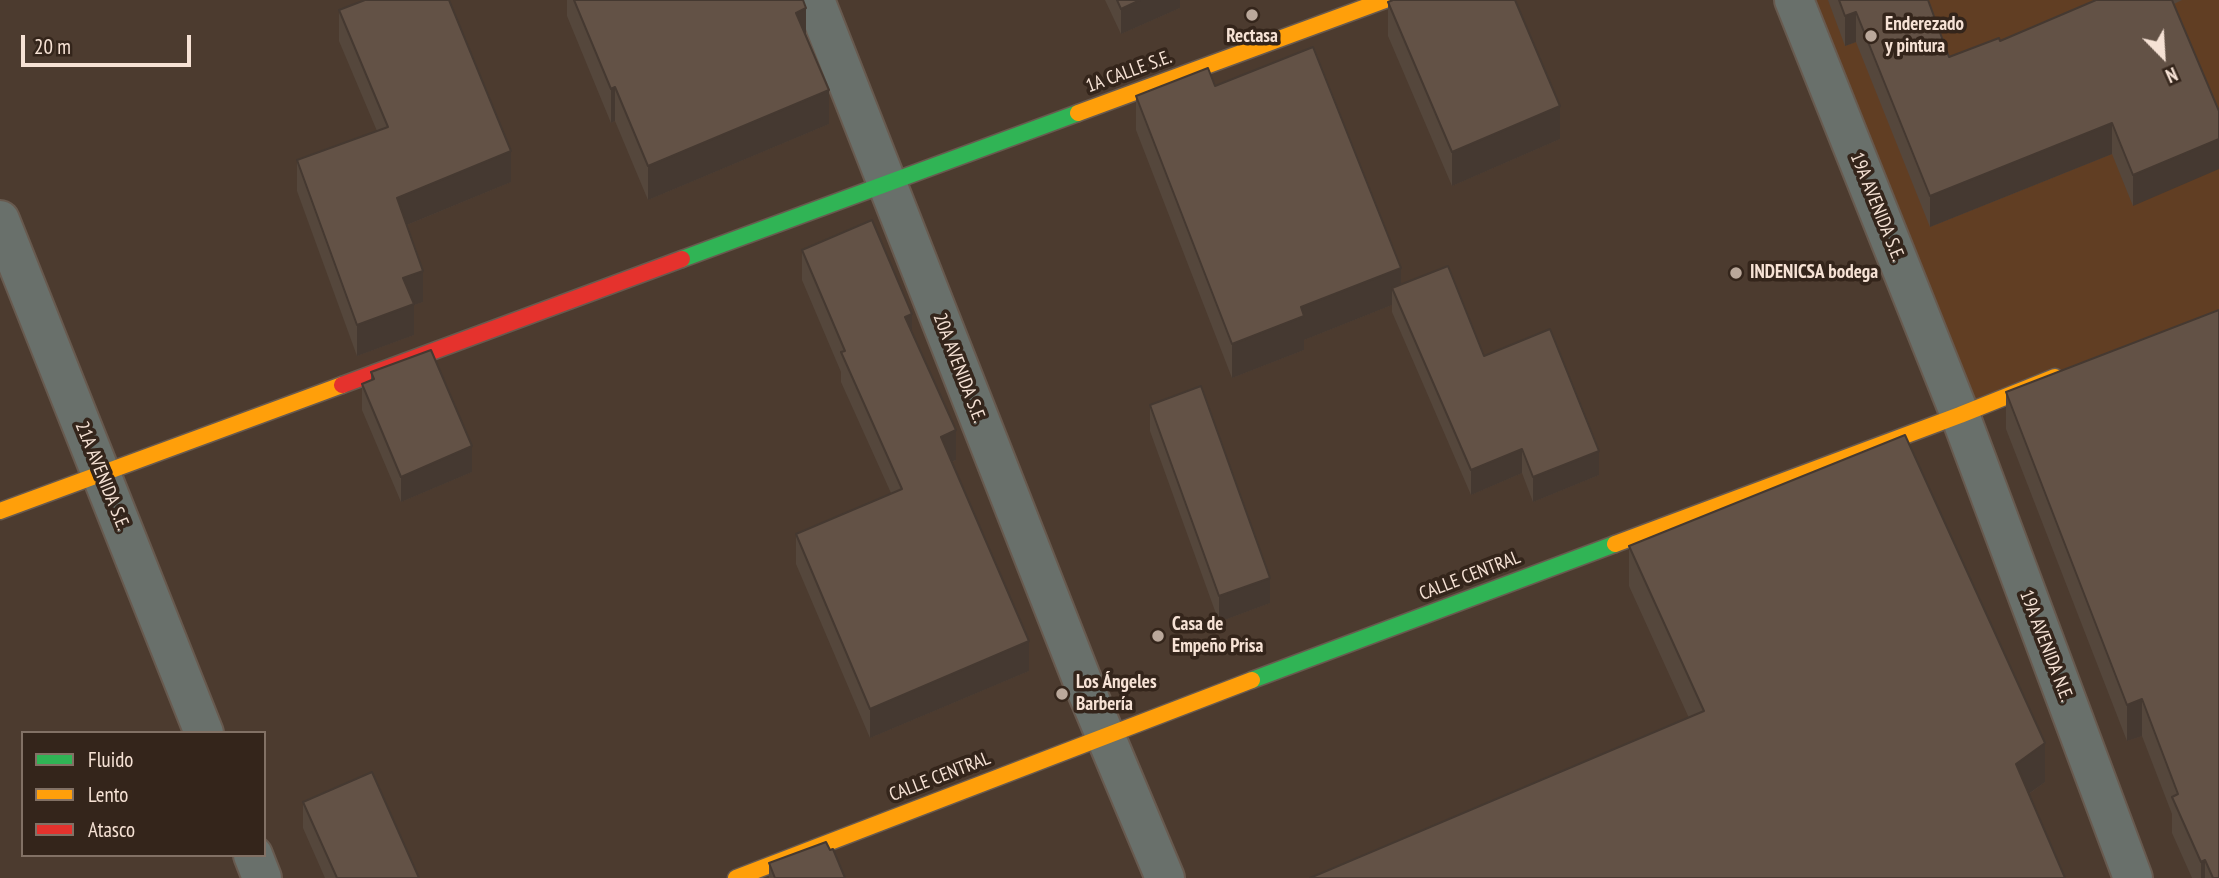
<!DOCTYPE html>
<meta charset="utf-8">
<style>
body{margin:0}
#map{position:relative;width:2219px;height:878px;overflow:hidden;background:#4c3b2f;font-family:"PT Sans Narrow",sans-serif}
canvas{display:block}
.legend{position:absolute;left:21px;top:731px;width:245px;height:126px;box-sizing:border-box;background:#34251b;border:2px solid #827165;margin:0;padding:9px 12px;list-style:none;font-size:21px;color:#f6e2d5}
.legend li{display:flex;align-items:center;gap:14px;height:35px}
.legend b{width:35px;border:2px solid #827165}
.north{position:absolute;left:2128px;top:21px;width:70px;height:70px;-webkit-text-stroke:5px #34251b;paint-order:stroke;rotate:156deg;font-size:19px;font-weight:700;line-height:28px;text-align:center;color:#f6e2d5}
.north::after{content:'';display:block;margin:auto;width:24px;height:32px;background:#f6e2d5;clip-path:polygon(50% 0,100% 100%,50% 72%,0 100%)}
.scale{position:absolute;left:21px;top:35px;width:170px;height:32px;box-sizing:border-box;border:4px solid #f6e2d5;border-top:0;padding-left:9px;font-size:21px;line-height:24px;white-space:nowrap;color:#f6e2d5;-webkit-text-stroke:5px #34251b;paint-order:stroke}
</style>
<div id="map">
<canvas width="2219" height="878"></canvas>
<ul class="legend">
<li><b style="height:9px;background:#30b455"></b>Fluido</li>
<li><b style="height:9px;background:#ff9f0a"></b>Lento</li>
<li><b style="height:9px;background:#e5322d"></b>Atasco</li>
</ul>
<div class="north">N</div>
<div class="scale">20 m</div>
</div>
<script>
const ctx = document.querySelector('canvas').getContext('2d');
ctx.lineJoin = 'round';
function paint(path, color) { ctx.fillStyle = color; ctx.fill(path, 'evenodd'); }
function trace(path, color, width, dash) { ctx.strokeStyle = color; ctx.lineWidth = width; ctx.lineCap = dash ? 'butt' : 'round'; ctx.setLineDash(dash || []); ctx.stroke(path); }
function drawText(font, color, halo, rows, align = 'center') {
  ctx.font = font + ' "PT Sans Narrow",sans-serif'; ctx.lineWidth = 7; ctx.setLineDash([]); ctx.textBaseline = 'middle'; ctx.strokeStyle = halo; ctx.fillStyle = color; for (const [text, x, y, turn = 0] of rows) {
    ctx.save(); ctx.translate(x, y); ctx.rotate((+turn || 0) * Math.PI / 180); ctx.textAlign = isNaN(turn) ? turn : align; if (halo) ctx.strokeText(text, 0, 0); ctx.fillText(text, 0, 0); ctx.restore();
  }
}
paint(new Path2D(`
 M 1794,0 L 2219,0 L 2219,311 L 1960,415 Z`), '#613e23');
const street = new Path2D(`
 M 815,0 L 1084,685 L 1165,878
 M 1794,0 L 1960,415 L 2133,878
 M 0,220 L 204,733
 M 253,855 L 262,878`);
const fast = new Path2D(`
 M 682,259 L 1078,113
 M 1252,680 L 1615,544`);
const slow = new Path2D(`
 M 1078,113 L 1385,0
 M 0,511 L 342,385
 M 1615,544 L 1960,415 L 2055,377
 M 736,878 L 1252,680`);
const jam = new Path2D(`
 M 342,385 L 682,259`);
trace(street, '#685a4f', 42);
trace(fast, '#685a4f', 19);
trace(slow, '#685a4f', 19);
trace(jam, '#685a4f', 19);
trace(street, '#69706b', 38);
trace(fast, '#30b455', 16);
trace(slow, '#ff9f0a', 16);
trace(jam, '#e5322d', 16);
paint(new Path2D(`
 M 567,0 L 803,0 L 806,37 L 829,124 L 648,200 L 615,121 L 611,123 L 567,16 Z
 M 1105,0 L 1180,0 L 1180,8 L 1121,34 Z
 M 1828,0 L 1928,0 L 1949,57 L 2000,41 L 2096,0 L 2182,0 L 2174,4 L 2133,206 L 2112,154 L 1930,227 L 1856,42 L 1845,46 Z
 M 1388,2 L 1560,139 L 1452,186 L 1388,36 Z
 M 339,10 L 511,182 L 407,225 L 423,302 L 414,305 L 414,335 L 357,356 L 297,191 L 297,160 L 377,131 L 339,41 Z
 M 1215,86 L 1401,285 L 1484,356 L 1599,475 L 1533,502 L 1522,473 L 1471,495 L 1392,312 L 1392,305 L 1304,340 L 1304,350 L 1232,378 L 1136,130 L 1136,96 Z
 M 802,250 L 912,333 L 956,460 L 952,462 L 1029,671 L 870,738 L 796,564 L 796,534 L 891,493 L 841,382 L 841,372 L 802,280 Z
 M 2219,310 L 2219,878 L 2192,878 L 2172,833 L 2172,814 L 2142,736 L 2127,741 L 2006,429 L 2006,392 Z
 M 371,372 L 472,472 L 401,502 L 362,410 L 362,384 L 371,381 Z
 M 1150,405 L 1270,603 L 1219,622 L 1150,431 Z
 M 1629,546 L 2045,782 L 2029,794 L 1689,718 L 1629,586 Z
 M 303,802 L 419,878 L 325,878 L 303,828 Z
 M 769,863 L 845,878 L 769,878 Z`), '#55473c');
paint(new Path2D(`
 M 1140,0 L 1180,0 L 1180,8 L 1121,34 L 1121,9 Z
 M 806,8 L 806,42 L 796,13 Z
 M 1856,12 L 1856,42 L 1845,46 L 1845,16 Z
 M 615,87 L 615,121 L 611,123 L 611,89 Z
 M 829,90 L 829,124 L 648,200 L 648,166 Z
 M 1560,106 L 1560,139 L 1452,186 L 1452,152 Z
 M 2112,123 L 2112,154 L 1930,227 L 1930,196 Z
 M 2219,139 L 2219,169 L 2133,206 L 2133,175 Z
 M 511,151 L 511,182 L 397,229 L 397,198 Z
 M 1401,268 L 1401,302 L 1392,288 L 1392,305 L 1304,340 L 1304,350 L 1232,378 L 1232,344 L 1301,307 Z
 M 423,271 L 423,302 L 414,305 L 414,335 L 357,356 L 357,325 L 403,278 Z
 M 912,314 L 912,344 L 905,317 Z
 M 956,430 L 956,460 L 941,466 L 941,437 Z
 M 472,446 L 472,472 L 401,502 L 401,477 Z
 M 1522,449 L 1522,473 L 1471,495 L 1471,470 Z
 M 1599,451 L 1599,475 L 1533,502 L 1533,477 Z
 M 1270,578 L 1270,603 L 1219,622 L 1219,596 Z
 M 1029,641 L 1029,671 L 870,738 L 870,709 Z
 M 2142,699 L 2142,736 L 2127,741 L 2127,705 Z
 M 2045,743 L 2045,782 L 2016,803 L 2016,764 Z
 M 2205,860 L 2205,878 L 2201,878 L 2201,862 Z`), '#453931');
const building = new Path2D(`
 M 365,0 L 449,0 L 511,151 L 397,198 L 423,271 L 403,278 L 414,304 L 357,325 L 297,160 L 388,127 L 339,10 Z
 M 574,0 L 803,0 L 806,8 L 796,13 L 829,90 L 648,166 L 615,87 L 611,89 Z
 M 1117,0 L 1140,0 L 1121,9 Z
 M 1393,0 L 1515,0 L 1560,106 L 1452,152 L 1388,2 Z
 M 1839,0 L 1928,0 L 1949,57 L 1999,38 L 2000,41 L 2096,0 L 2172,0 L 2219,111 L 2219,139 L 2133,175 L 2112,123 L 1930,196 L 1856,12 L 1845,16 Z
 M 1313,47 L 1401,268 L 1301,307 L 1304,316 L 1232,344 L 1136,96 L 1208,68 L 1215,86 Z
 M 872,220 L 912,314 L 905,317 L 956,430 L 941,437 L 1029,641 L 870,709 L 796,534 L 902,489 L 841,352 L 845,351 L 802,250 Z
 M 1448,266 L 1484,356 L 1550,329 L 1599,451 L 1533,477 L 1522,449 L 1471,470 L 1392,288 Z
 M 2219,310 L 2219,878 L 2213,878 L 2205,860 L 2201,862 L 2172,797 L 2178,794 L 2142,699 L 2127,705 L 2006,392 Z
 M 431,350 L 472,446 L 401,477 L 362,384 L 374,379 L 371,372 Z
 M 1201,386 L 1270,578 L 1219,596 L 1150,405 Z
 M 1905,435 L 2045,743 L 2016,764 L 2065,878 L 1310,878 L 1704,711 L 1629,546 Z
 M 372,772 L 419,878 L 337,878 L 303,802 Z
 M 826,842 L 830,850 L 833,849 L 845,878 L 775,878 L 769,863 Z`);
paint(building, '#635246');
trace(building, '#453931', 2);
for (const [x, y, r, color] of [
 [1252,15,7,"#baa89b"],
 [1871,36,7,"#baa89b"],
 [1736,273,7,"#baa89b"],
 [1158,636,7,"#baa89b"],
 [1062,694,7,"#baa89b"]
]) { const dot = new Path2D(); dot.arc(x, y, r, 0, 2 * Math.PI); ctx.fillStyle = color; ctx.fill(dot); trace(dot, '#34251b', 2.5); }
drawText('bold 19px', '#f6e2d5', '#34251b', [
 ["Enderezado",1885,25],
 ["y pintura",1885,47],
 ["Rectasa",1252,37,"center"],
 ["INDENICSA bodega",1750,273],
 ["Casa de",1172,625],
 ["Empeño Prisa",1172,647],
 ["Los Ángeles",1076,683],
 ["Barbería",1076,705]
], 'left');
drawText('19px', '#f6e2d5', '#34251b', [
 ["1A CALLE S.E.",1129,72,-20],
 ["19A AVENIDA S.E.",1877,207,68],
 ["20A AVENIDA S.E.",959,368,69],
 ["21A AVENIDA S.E.",102,476,68],
 ["CALLE CENTRAL",1470,576,-21],
 ["19A AVENIDA N.E.",2046,646,69],
 ["CALLE CENTRAL",940,777,-21]
]);
</script>
